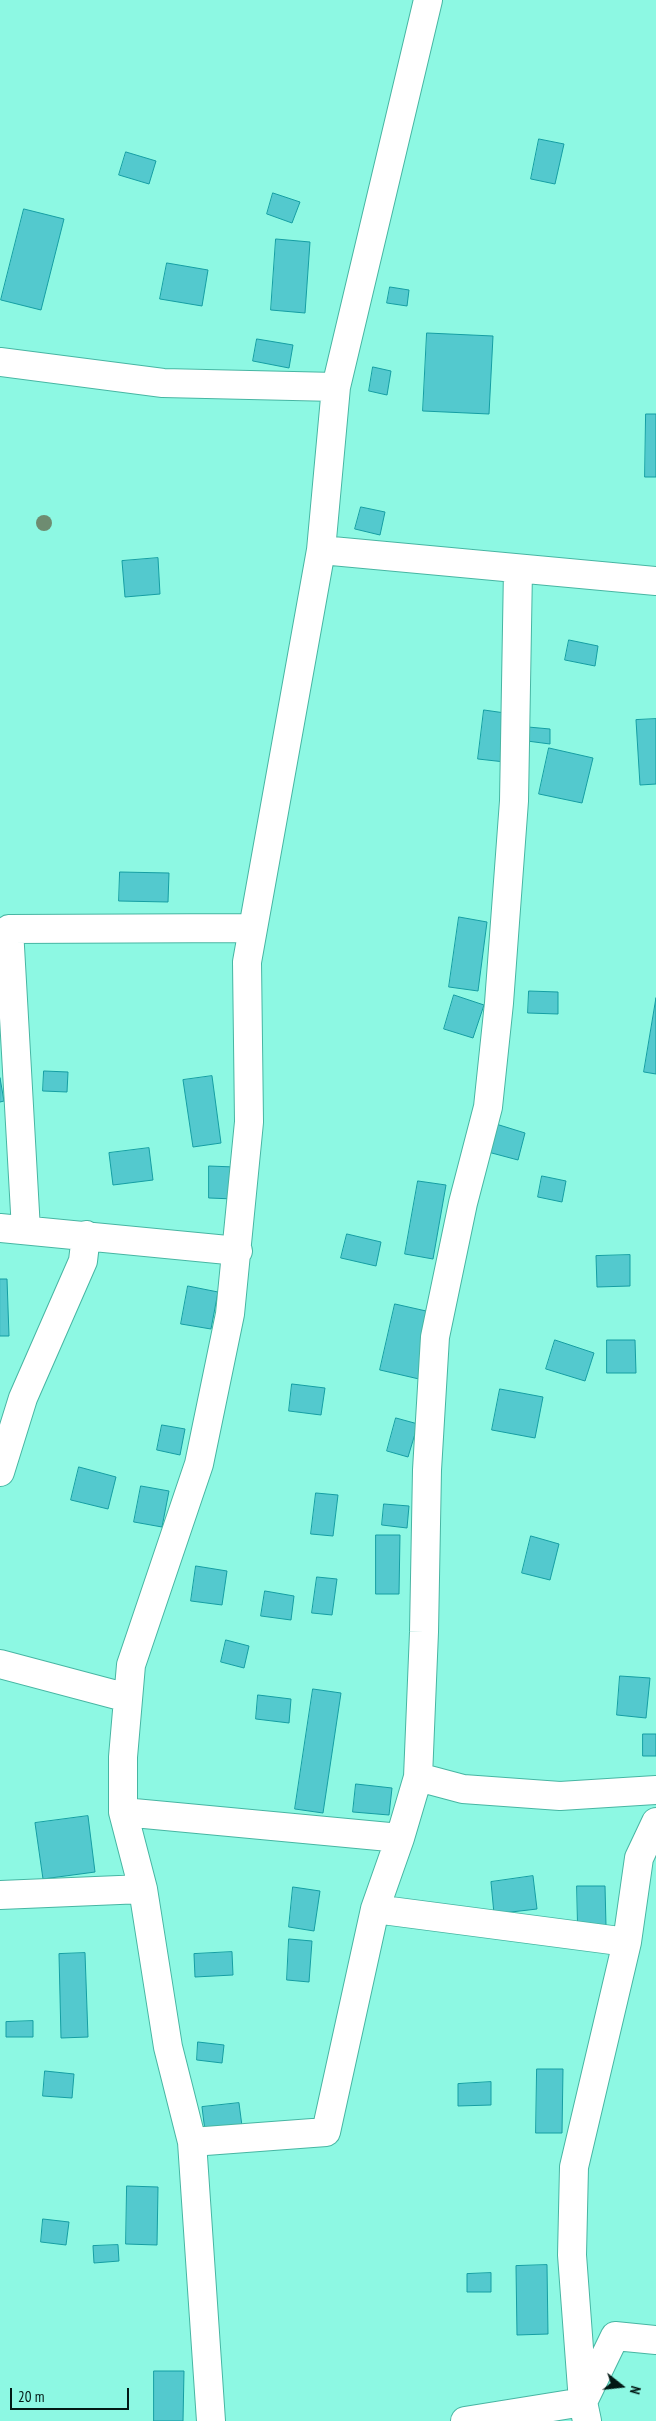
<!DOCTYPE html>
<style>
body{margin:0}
#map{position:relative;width:656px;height:2421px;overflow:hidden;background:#8df8e3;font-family:"PT Sans Narrow",sans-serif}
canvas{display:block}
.north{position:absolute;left:596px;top:2361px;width:50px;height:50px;-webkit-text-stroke:4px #8df8e3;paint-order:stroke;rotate:106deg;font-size:14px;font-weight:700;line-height:20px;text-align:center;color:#021915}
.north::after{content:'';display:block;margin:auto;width:18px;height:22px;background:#021915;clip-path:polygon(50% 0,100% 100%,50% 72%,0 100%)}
.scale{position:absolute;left:10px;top:2388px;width:119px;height:22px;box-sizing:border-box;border:2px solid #021915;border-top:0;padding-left:6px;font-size:15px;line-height:18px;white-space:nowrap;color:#021915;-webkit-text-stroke:4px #8df8e3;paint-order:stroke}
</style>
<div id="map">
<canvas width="656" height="2421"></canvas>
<div class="north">N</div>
<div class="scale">20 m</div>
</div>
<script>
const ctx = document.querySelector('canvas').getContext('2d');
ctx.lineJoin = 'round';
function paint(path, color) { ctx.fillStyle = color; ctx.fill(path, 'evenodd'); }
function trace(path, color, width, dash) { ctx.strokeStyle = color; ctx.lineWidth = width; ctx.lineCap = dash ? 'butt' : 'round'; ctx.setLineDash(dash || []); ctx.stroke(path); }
const building = new Path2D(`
 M 539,139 L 564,144 L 555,184 L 531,179 Z
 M 126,152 L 156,161 L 149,184 L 119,175 Z
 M 273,193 L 300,202 L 292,223 L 267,214 Z
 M 24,209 L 64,219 L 41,310 L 1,300 Z
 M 276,239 L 310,242 L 305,313 L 271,310 Z
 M 167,263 L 208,270 L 202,306 L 160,299 Z
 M 390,287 L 409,290 L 407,306 L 387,303 Z
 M 427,333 L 493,336 L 489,414 L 423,411 Z
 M 257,339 L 293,345 L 289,368 L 253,361 Z
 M 373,367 L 391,371 L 387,395 L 369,391 Z
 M 646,414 L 656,414 L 656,477 L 645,477 Z
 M 361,507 L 385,512 L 380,535 L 355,529 Z
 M 158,558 L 160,594 L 125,597 L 122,561 Z
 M 569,640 L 598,646 L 595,666 L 565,660 Z
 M 484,710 L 512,714 L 505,762 L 478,759 Z
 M 656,719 L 656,784 L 640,785 L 636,720 Z
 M 528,727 L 550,729 L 550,744 L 527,741 Z
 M 549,748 L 593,758 L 582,803 L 539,794 Z
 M 120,872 L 169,873 L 168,902 L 119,901 Z
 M 459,917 L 487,922 L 478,991 L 449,987 Z
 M 529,991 L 558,992 L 558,1014 L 528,1013 Z
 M 454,995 L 484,1005 L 473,1038 L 444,1029 Z
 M 656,998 L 656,1074 L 644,1072 Z
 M 44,1071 L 68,1072 L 67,1092 L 43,1091 Z
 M 212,1076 L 221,1143 L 193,1147 L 183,1080 Z
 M 0,1078 L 4,1101 L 0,1102 Z
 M 496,1124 L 525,1133 L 518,1160 L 488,1152 Z
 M 149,1148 L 153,1180 L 113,1185 L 109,1153 Z
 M 209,1166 L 235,1167 L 234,1199 L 209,1198 Z
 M 542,1176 L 566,1181 L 562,1202 L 538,1197 Z
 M 418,1181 L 446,1185 L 433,1259 L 405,1254 Z
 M 347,1234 L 381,1242 L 376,1266 L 341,1258 Z
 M 630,1255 L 630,1286 L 597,1287 L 596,1256 Z
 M 0,1279 L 7,1279 L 9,1336 L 0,1336 Z
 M 188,1286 L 218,1292 L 211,1329 L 181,1324 Z
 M 395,1304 L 435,1313 L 419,1379 L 380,1370 Z
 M 555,1340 L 594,1353 L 585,1381 L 546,1369 Z
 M 607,1340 L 635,1340 L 636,1373 L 607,1373 Z
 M 292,1384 L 325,1388 L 321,1415 L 289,1411 Z
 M 500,1389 L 543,1397 L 535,1438 L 492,1430 Z
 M 396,1418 L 418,1424 L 408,1457 L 387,1451 Z
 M 162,1425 L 185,1429 L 180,1455 L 157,1450 Z
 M 79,1467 L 116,1477 L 108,1509 L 71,1500 Z
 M 141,1486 L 169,1491 L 162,1527 L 134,1522 Z
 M 316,1493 L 338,1495 L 333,1536 L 311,1534 Z
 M 384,1504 L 409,1506 L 407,1528 L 382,1525 Z
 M 376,1535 L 400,1535 L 399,1594 L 376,1594 Z
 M 531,1536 L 559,1544 L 550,1580 L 522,1573 Z
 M 196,1566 L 227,1571 L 222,1605 L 191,1601 Z
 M 317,1577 L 337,1579 L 332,1615 L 312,1613 Z
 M 265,1591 L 294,1596 L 291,1620 L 261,1616 Z
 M 226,1640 L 249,1646 L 244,1668 L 221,1662 Z
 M 620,1676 L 650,1678 L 646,1718 L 617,1715 Z
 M 313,1689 L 341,1693 L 323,1813 L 295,1809 Z
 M 258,1695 L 291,1699 L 289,1723 L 256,1719 Z
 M 643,1734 L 656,1734 L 656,1756 L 643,1756 Z
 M 356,1784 L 392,1788 L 389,1815 L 353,1812 Z
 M 88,1816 L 95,1872 L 43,1879 L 35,1823 Z
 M 533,1876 L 537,1909 L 494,1914 L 491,1882 Z
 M 577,1886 L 605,1886 L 606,1926 L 578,1927 Z
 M 293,1887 L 320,1891 L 314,1931 L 289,1927 Z
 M 289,1939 L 312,1941 L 309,1982 L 287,1980 Z
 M 232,1952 L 233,1975 L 195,1977 L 194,1954 Z
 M 85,1953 L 88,2037 L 61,2038 L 59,1954 Z
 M 33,2021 L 33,2037 L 6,2037 L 6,2022 Z
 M 198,2042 L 224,2045 L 222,2063 L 197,2060 Z
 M 537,2069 L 563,2069 L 562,2133 L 536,2133 Z
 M 45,2071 L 74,2074 L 72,2098 L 43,2096 Z
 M 491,2082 L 491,2105 L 458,2106 L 458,2084 Z
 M 239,2103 L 242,2126 L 205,2131 L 202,2107 Z
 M 127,2186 L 158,2187 L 157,2245 L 126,2244 Z
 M 43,2219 L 69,2222 L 66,2245 L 41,2242 Z
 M 118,2245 L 119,2261 L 94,2263 L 93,2246 Z
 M 547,2265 L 548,2334 L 517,2335 L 516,2266 Z
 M 491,2273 L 491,2292 L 467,2292 L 467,2274 Z
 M 154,2371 L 184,2371 L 183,2421 L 154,2421 Z`);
paint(building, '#53c9ce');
trace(building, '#159ea3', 1);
const minor = new Path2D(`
 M 0,362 L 163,383 L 336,387
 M 321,550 L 656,581
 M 0,1228 L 238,1251
 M 26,1230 L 9,929 L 253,928
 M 0,1472 L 23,1398 L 83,1261 L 86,1235
 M 0,1664 L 128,1698
 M 418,1777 L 463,1789 L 560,1796 L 656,1790
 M 123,1812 L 400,1838
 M 0,1895 L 143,1889
 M 375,1909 L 627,1942
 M 192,2142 L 326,2132 L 375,1909 L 400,1838 L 418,1777 L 424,1632 L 427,1470 L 435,1337 L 463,1203 L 488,1107 L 499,1003 L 514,801 L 518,569
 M 211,2421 L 192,2142 L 168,2047 L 143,1889 L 123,1812 L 123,1757 L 131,1665 L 199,1464 L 230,1314 L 249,1122 L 247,962 L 321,550 L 336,387 L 428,0
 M 465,2421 L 583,2402 L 615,2336 L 656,2340
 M 587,2421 L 583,2402 L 572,2255 L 574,2167 L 627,1942 L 639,1858 L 656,1822`);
trace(minor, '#47b6a3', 30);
trace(minor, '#fff', 28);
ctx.fillStyle = '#6e8c71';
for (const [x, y] of [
 [44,523]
]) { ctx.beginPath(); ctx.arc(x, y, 8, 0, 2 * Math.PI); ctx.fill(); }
</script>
